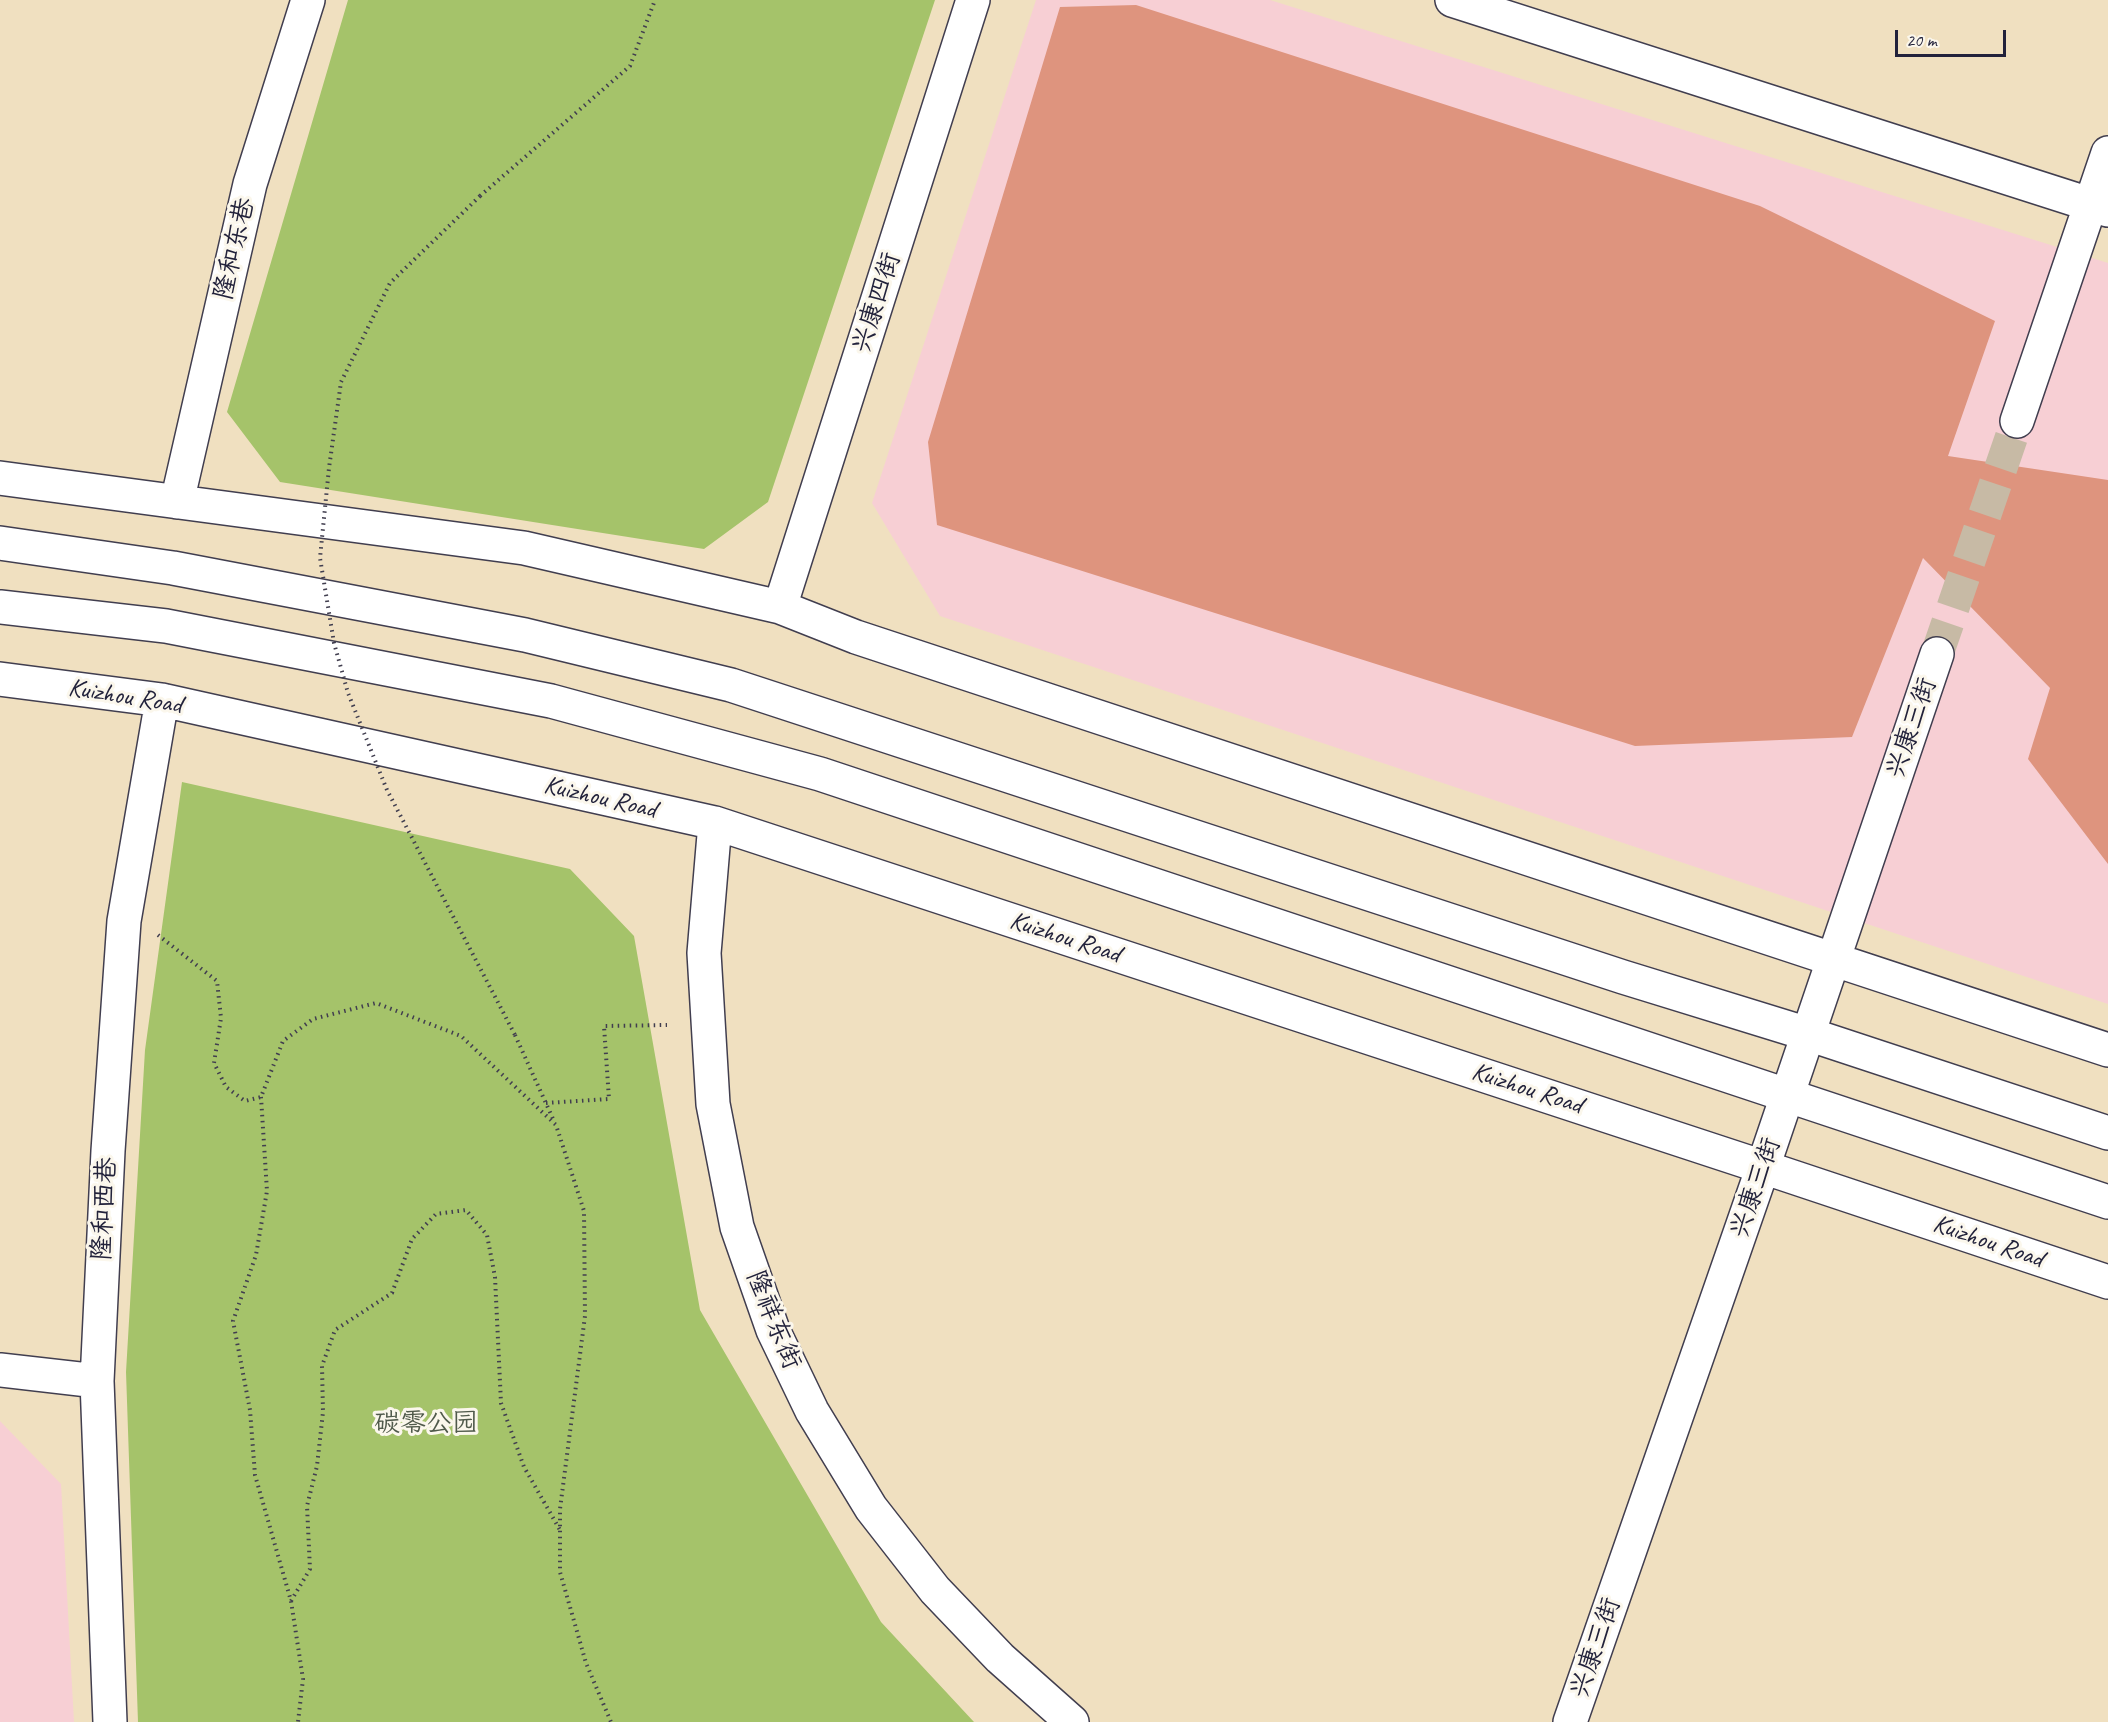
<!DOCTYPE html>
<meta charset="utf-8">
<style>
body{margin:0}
#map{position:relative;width:2108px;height:1722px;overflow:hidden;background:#f0e0c0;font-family:Caveat,sans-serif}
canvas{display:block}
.scale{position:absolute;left:1895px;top:30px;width:111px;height:27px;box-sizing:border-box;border:3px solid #22223b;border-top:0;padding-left:8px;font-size:18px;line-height:21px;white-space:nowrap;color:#22223b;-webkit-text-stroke:4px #fbf7ec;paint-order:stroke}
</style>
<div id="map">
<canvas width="2108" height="1722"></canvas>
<div class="scale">20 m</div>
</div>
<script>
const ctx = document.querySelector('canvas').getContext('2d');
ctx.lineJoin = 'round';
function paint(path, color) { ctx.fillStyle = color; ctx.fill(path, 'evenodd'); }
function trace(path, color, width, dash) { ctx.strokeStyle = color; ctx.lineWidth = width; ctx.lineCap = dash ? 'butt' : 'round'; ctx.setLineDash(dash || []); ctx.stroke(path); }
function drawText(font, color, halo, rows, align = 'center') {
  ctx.font = font + ' Caveat,"LXGW WenKai TC",sans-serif'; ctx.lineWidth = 6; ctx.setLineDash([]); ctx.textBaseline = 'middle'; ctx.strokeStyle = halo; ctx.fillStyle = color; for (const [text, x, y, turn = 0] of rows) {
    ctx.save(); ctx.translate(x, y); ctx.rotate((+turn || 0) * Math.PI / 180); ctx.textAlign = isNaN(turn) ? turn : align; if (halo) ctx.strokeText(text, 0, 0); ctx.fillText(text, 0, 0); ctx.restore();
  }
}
paint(new Path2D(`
 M 1036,0 L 1270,0 L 2108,263 L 2108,1004 L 940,616 L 872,503 Z
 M 0,1421 L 61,1484 L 74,1722 L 0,1722 Z`), '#f7cfd4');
paint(new Path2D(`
 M 348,0 L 935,0 L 768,502 L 704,549 L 280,482 L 227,412 Z
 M 182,782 L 570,869 L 634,936 L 700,1310 L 881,1622 L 974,1722 L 138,1722 L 126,1372 L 145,1050 Z`), '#a5c36a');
paint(new Path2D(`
 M 1136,5 L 1760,206 L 1995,321 L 1948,456 L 2108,480 L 2108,864 L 2028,759 L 2050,688 L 1923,558 L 1852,737 L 1635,746 L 937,525 L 928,442 L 1060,7 Z`), '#de947e');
trace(new Path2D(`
 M 1937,654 L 2017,421`), '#c7baa5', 33, [33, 16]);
const minor = new Path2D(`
 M 1452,0 L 2108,210
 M 2017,421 L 2108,153
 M 0,478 L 524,548 L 780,607 L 856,637 L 2108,1050
 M 177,502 L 250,184 L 308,0
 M 780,607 L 973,0
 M 0,679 L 162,700 L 715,823 L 1763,1167 L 2108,1282
 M 715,823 L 704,953 L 713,1104 L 737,1227 L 773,1330 L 812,1411 L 871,1508 L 935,1590 L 1000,1658 L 1072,1722
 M 0,1370 L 97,1381
 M 110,1722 L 97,1381 L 108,1151 L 124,921 L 162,700
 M 1570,1722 L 1763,1167 L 1937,654`);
const major = new Path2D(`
 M 0,543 L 173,568 L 525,635 L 731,685 L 1623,977 L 1808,1034 L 2108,1133
 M 0,607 L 166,626 L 551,701 L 820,774 L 2108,1202`);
trace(minor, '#413e4f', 36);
trace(major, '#413e4f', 36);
trace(new Path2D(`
 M 480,196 L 630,66 L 655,0
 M 158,935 L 217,981 L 221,1018 L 214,1063 L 226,1087 L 245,1101 L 261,1097 L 283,1041 L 313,1019 L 376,1003 L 461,1036 L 556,1125 L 584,1211 L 585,1316 L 560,1509 L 560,1572 L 586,1663 L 611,1722
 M 515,1035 L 554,1121
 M 261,1097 L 267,1191 L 256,1255 L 233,1321 L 250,1410 L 255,1475 L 291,1601 L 303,1679 L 298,1722
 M 546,1103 L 609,1099 L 604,1026 L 667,1025
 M 291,1601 L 310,1569 L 307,1506 L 317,1466 L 323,1412 L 322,1366 L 335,1330 L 392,1293 L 412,1239 L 436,1214 L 466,1210 L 487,1235 L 495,1277 L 501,1403 L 524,1467 L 560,1530`), '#413e4f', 4, [1.5, 4.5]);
trace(minor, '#fff', 33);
trace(major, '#fff', 33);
trace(new Path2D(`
 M 480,196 L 390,283 L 341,382 L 329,468 L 320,558 L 334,643 L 348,693 L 387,790 L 515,1035`), '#413e4f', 4, [1.5, 4.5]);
drawText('26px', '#22223b', '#fbf7ec', [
 ["隆和东巷",235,249,-77],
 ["兴康四街",877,303,-72],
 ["Kuizhou Road",125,697,9],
 ["兴康三街",1912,728,-71],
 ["Kuizhou Road",600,798,13],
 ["Kuizhou Road",1065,938,18],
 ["Kuizhou Road",1527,1089,18],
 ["兴康三街",1756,1188,-71],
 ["隆和西巷",105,1209,-87],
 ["Kuizhou Road",1988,1242,19],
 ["隆祥东街",773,1320,68],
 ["兴康三街",1596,1648,-71]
]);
drawText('26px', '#505a4b', '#fbf7ec', [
 ["碳零公园",426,1424]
]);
</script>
